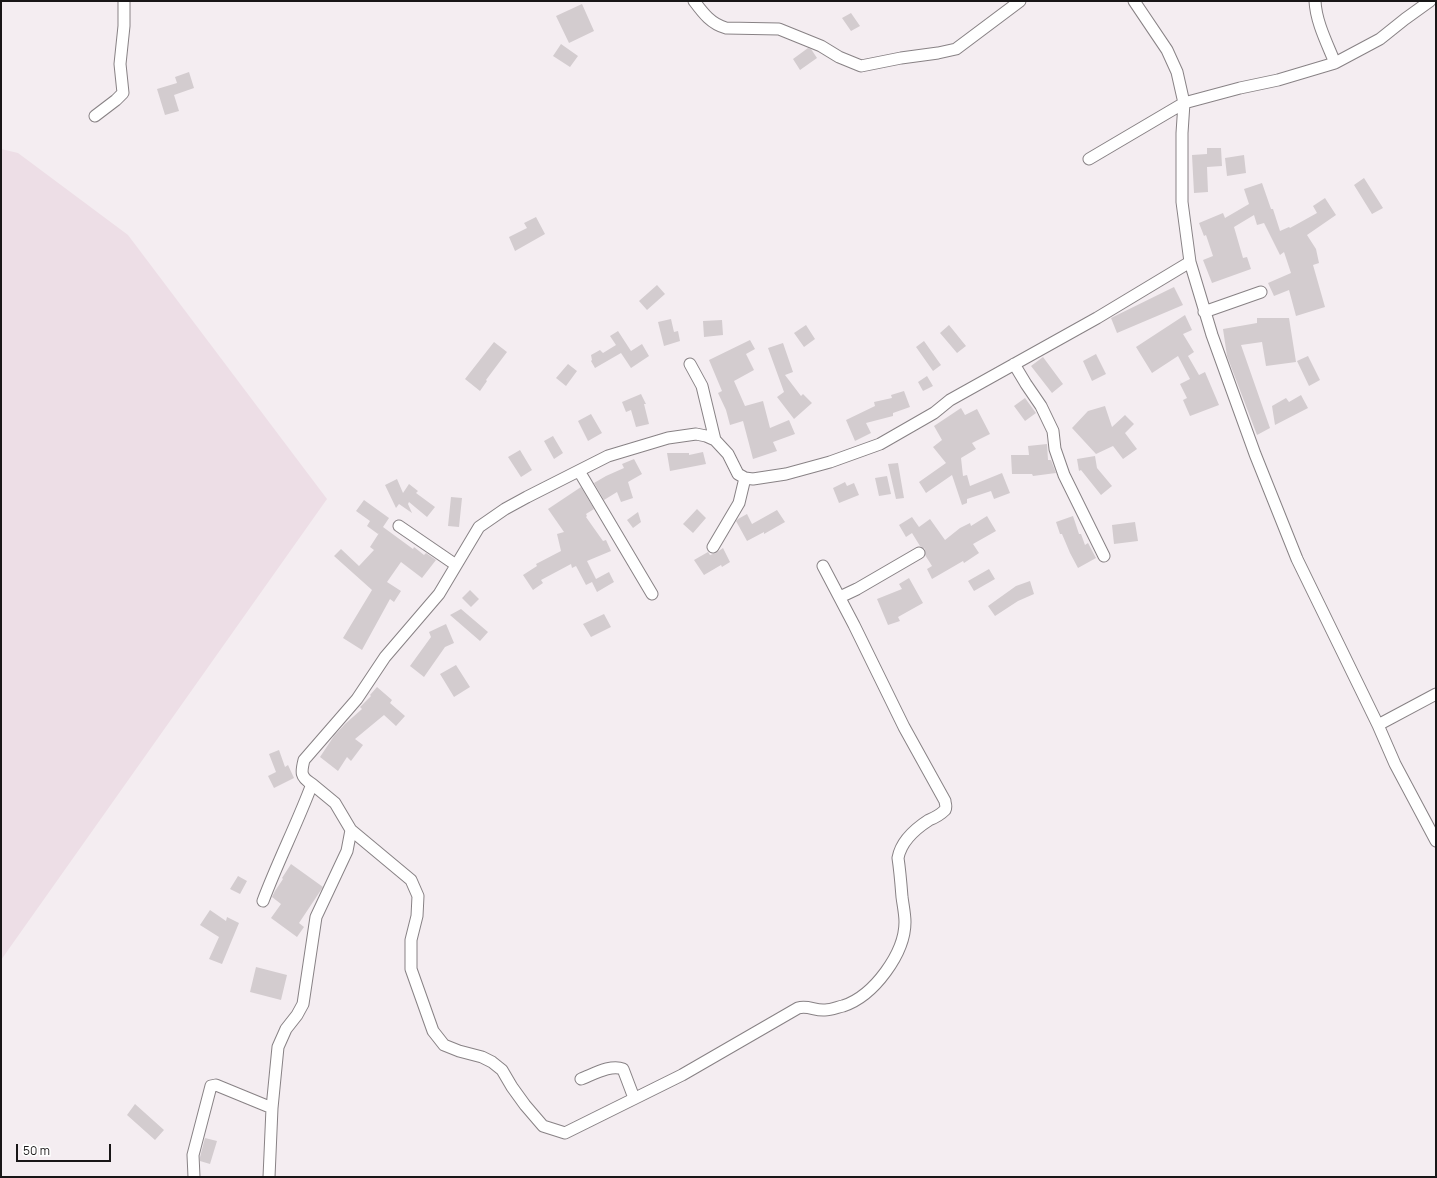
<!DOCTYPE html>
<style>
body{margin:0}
#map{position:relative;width:1437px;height:1178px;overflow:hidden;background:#f4edf1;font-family:Manrope,sans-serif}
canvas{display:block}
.frame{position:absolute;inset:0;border:2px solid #181617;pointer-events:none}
.scale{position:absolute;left:16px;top:1144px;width:95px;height:18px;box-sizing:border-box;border:2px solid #181617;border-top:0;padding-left:5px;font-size:12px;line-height:14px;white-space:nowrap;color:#181617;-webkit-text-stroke:3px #fff;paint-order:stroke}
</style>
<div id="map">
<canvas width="1437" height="1178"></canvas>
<div class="frame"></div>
<div class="scale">50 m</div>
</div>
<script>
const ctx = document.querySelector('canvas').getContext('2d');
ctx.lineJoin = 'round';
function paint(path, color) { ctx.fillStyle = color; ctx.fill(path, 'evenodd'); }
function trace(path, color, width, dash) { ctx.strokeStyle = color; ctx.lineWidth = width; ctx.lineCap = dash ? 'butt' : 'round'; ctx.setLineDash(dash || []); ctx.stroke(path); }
paint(new Path2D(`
 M 1,149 L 18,153 L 128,235 L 327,499 L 1,960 Z`), '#eddee6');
paint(new Path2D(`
 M 582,4 L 594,31 L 569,43 L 556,16 Z
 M 851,13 L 860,26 L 851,31 L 842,18 Z
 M 561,44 L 578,56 L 570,67 L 553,56 Z
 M 808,48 L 811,49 L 817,58 L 800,70 L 793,59 Z
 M 189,72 L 194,88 L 174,95 L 179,111 L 165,115 L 157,89 L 177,83 L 175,77 Z
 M 1207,148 L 1221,148 L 1222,166 L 1207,167 L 1208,192 L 1194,193 L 1192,155 L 1207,154 Z
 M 1244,155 L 1246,173 L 1227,176 L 1225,158 Z
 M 1364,178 L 1383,208 L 1372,214 L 1354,185 Z
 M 1262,183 L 1271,209 L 1273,209 L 1280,231 L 1289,227 L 1290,228 L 1317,213 L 1313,206 L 1325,198 L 1336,215 L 1307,235 L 1316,249 L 1319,263 L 1313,265 L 1325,307 L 1296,316 L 1289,290 L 1274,296 L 1268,283 L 1291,273 L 1284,252 L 1280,255 L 1264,223 L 1257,225 L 1254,215 L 1234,227 L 1243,258 L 1247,257 L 1251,269 L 1212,283 L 1203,260 L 1213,256 L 1206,235 L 1204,236 L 1199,223 L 1223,213 L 1225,218 L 1249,204 L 1244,189 Z
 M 536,217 L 545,234 L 515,251 L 509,237 L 527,228 L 524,223 Z
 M 657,285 L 665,294 L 647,310 L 639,301 Z
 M 1174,287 L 1183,305 L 1117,333 L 1111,318 Z
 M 1185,315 L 1192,330 L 1183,334 L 1194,352 L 1188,356 L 1199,375 L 1205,372 L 1219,405 L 1190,416 L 1183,400 L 1187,398 L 1180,384 L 1190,379 L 1178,356 L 1152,373 L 1136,347 Z
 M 1257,318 L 1289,318 L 1296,362 L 1266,366 L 1262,342 L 1241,345 L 1270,428 L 1257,435 L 1227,356 L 1223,329 L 1257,323 Z
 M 671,319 L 674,332 L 678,331 L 680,341 L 664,346 L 658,322 Z
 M 722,320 L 723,335 L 704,337 L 703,321 Z
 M 806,325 L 815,339 L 804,347 L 794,333 Z
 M 949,325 L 966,346 L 957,353 L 940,333 Z
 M 618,331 L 631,351 L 642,344 L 649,356 L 631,368 L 621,353 L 595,368 L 591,361 L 592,360 L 591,355 L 600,350 L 603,353 L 616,345 L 610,336 Z
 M 750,340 L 755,349 L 746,354 L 754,370 L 734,381 L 745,406 L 763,401 L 770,428 L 789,420 L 795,434 L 773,442 L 777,451 L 753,459 L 743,421 L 730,425 L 726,410 L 718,393 L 722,391 L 709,360 Z
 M 924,341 L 941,365 L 933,371 L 916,347 Z
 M 494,342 L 507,352 L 486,380 L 487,381 L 480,391 L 465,379 Z
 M 783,343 L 793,372 L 785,375 L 801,396 L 803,394 L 812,403 L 794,419 L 777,397 L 784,392 L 768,348 Z
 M 1096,354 L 1106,374 L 1092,381 L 1083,361 Z
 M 1308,356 L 1320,380 L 1309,386 L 1297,361 Z
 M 1043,357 L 1063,384 L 1052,393 L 1031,366 Z
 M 568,364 L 577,371 L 566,386 L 556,378 Z
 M 927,376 L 933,386 L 923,391 L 918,382 Z
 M 904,391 L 910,407 L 893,413 L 893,416 L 866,423 L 871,433 L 855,441 L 846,420 L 875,406 L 874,402 L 892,398 L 891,395 Z
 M 641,394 L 646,404 L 644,404 L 649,424 L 636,427 L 631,410 L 626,412 L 622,402 Z
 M 1301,395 L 1308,408 L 1275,425 L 1272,406 L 1286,398 L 1289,402 Z
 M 1025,398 L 1036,413 L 1025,421 L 1014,406 Z
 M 1105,406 L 1112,427 L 1125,415 L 1134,424 L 1125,433 L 1137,449 L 1123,459 L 1113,446 L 1096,454 L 1072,428 L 1088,411 Z
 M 961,408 L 965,415 L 977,409 L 990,434 L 972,443 L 976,449 L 961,458 L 963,476 L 967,475 L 970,486 L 1002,473 L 1010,493 L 994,499 L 991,491 L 967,499 L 967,503 L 962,505 L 952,475 L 926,493 L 919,482 L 946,463 L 933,447 L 942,440 L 934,426 Z
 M 591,414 L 602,433 L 588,441 L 578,421 Z
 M 553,436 L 563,453 L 554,459 L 544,441 Z
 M 1047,444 L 1048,460 L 1051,460 L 1056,473 L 1033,476 L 1032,474 L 1012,474 L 1011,455 L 1029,455 L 1028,446 Z
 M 520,450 L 532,470 L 521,477 L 508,457 Z
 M 703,452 L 706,464 L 670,471 L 667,453 L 689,453 L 689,455 Z
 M 1095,456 L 1097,468 L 1112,486 L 1101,495 L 1081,470 L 1079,471 L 1077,459 Z
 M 634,459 L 642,474 L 628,482 L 633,498 L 621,502 L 617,492 L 604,500 L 594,483 L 606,476 L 624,468 L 622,464 Z
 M 898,463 L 904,498 L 896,499 L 888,464 Z
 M 887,476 L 891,494 L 879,496 L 875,478 Z
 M 397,479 L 403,493 L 409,484 L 418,491 L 416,493 L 435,507 L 427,517 L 409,502 L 408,504 L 412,513 L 399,504 L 396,508 L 385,485 Z
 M 845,482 L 847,486 L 854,483 L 859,495 L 839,503 L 833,488 Z
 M 581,487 L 594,509 L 586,514 L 587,516 L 586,517 L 603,541 L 606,540 L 611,551 L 587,561 L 596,579 L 609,572 L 614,582 L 597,592 L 592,582 L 586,585 L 576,566 L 572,568 L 571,564 L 541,580 L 543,583 L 533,590 L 523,575 L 537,566 L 536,564 L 561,551 L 557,534 L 564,532 L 548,509 Z
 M 451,497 L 462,498 L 459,527 L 448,526 Z
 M 364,500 L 389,518 L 383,527 L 413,549 L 414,547 L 424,555 L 426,553 L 436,560 L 422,578 L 401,562 L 387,582 L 401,591 L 394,602 L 390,599 L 362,650 L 343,638 L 372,590 L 334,556 L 341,549 L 359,566 L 374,550 L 370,547 L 379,533 L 378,534 L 367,526 L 370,521 L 356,511 Z
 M 697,509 L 706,518 L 693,533 L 683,524 Z
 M 777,510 L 785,522 L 764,534 L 764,532 L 747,541 L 736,521 L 738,519 L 747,514 L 752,524 Z
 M 638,512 L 641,522 L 633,528 L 627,520 Z
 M 987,516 L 996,531 L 973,544 L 979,553 L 964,563 L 963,561 L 932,579 L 927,569 L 932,566 L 925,555 L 925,549 L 920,546 L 912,533 L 906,537 L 899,525 L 912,517 L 919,527 L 930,519 L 945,540 L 960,528 L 970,523 L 971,526 Z
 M 1073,516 L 1079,534 L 1081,534 L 1085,545 L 1088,543 L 1096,558 L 1078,568 L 1070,553 L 1062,534 L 1060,534 L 1056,522 Z
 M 1135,522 L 1138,541 L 1114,544 L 1112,525 Z
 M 723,548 L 730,562 L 722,567 L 721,565 L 704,575 L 694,560 L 708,552 L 710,555 L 716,553 Z
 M 989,569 L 995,579 L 974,591 L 968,581 Z
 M 909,578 L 923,603 L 898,617 L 900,621 L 888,625 L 877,599 L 902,589 L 899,584 Z
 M 1030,581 L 1034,594 L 1018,601 L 995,616 L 988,606 L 1016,586 Z
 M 470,590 L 479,599 L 471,607 L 462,598 Z
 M 461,609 L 488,632 L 480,641 L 450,615 Z
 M 604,614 L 611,627 L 591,637 L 583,624 Z
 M 446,624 L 454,643 L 445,647 L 424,677 L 410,666 L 431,637 L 429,632 Z
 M 456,665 L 470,687 L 454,697 L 440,674 Z
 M 377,687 L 392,700 L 390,703 L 405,716 L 396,726 L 384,715 L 355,739 L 363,745 L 351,761 L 347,757 L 338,771 L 320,757 L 334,736 L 345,724 L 362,709 L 360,707 L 371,696 L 370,695 Z
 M 279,750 L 285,767 L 288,765 L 294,778 L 274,788 L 268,776 L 276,772 L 269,754 Z
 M 291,864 L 323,887 L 299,923 L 304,927 L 297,937 L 271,918 L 281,904 L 272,897 L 275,891 L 283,879 L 282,878 Z
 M 238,876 L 247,881 L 240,894 L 230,889 Z
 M 210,910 L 226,921 L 227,917 L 239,923 L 222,964 L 209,959 L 219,937 L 200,925 Z
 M 256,967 L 287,975 L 281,1000 L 250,992 Z
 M 135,1104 L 164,1130 L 155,1140 L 127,1115 Z
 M 205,1138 L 217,1141 L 210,1164 L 200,1161 L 200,1157 Z`), '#d3cccf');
const minor = new Path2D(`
 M 694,1 C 703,13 711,24 726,28 L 779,29 L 821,46 L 839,57 L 861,66 L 901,58 L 938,53 L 956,49 L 1020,1
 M 1134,1 L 1167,50 L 1177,72 L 1184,103 L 1182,133 L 1182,202 L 1190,262 L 1212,335 L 1255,454 L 1297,559 L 1378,725 L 1395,764 L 1436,841
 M 1335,63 L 1380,39 L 1405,19 L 1430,1
 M 95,116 L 116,100 L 123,93 L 120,64 L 124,26 L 124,1
 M 1089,159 L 1184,103 L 1240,88 L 1278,80 L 1335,63 C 1327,43 1316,22 1315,1
 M 1204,312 L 1261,292
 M 690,364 L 702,386 L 715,440
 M 1014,364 L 1026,384 L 1041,406 L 1053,431 L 1055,449 L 1064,475 L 1104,556
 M 579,471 L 652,594
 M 399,526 L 456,565
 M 713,547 L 739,503 L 745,478
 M 840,597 L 857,589 L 919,553
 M 1378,725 L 1436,694
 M 351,830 L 411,880 L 418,896 L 417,916 L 411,940 L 411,969 L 433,1031 L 444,1045 L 459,1051 L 482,1057 L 492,1062 L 502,1070 L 512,1087 L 525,1105 L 543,1126 L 565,1133 L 682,1075 L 798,1008 C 808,1005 815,1011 825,1010 C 831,1010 838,1007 843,1006 C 874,996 905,953 905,922 C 905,914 903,905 902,897 C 901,884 900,871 898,858 C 901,841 915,829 929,820 C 934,818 941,814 945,810 C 947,806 945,804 945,801 L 904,727 L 854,625 L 823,566
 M 263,901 C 278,861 297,824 312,784 C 300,777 301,772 304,760 L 357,699 L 385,657 L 439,594 L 479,527 L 505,509 L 527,497 L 608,456 L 668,438 L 696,434 L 706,436 L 715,440 L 728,454 L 738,474 L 745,478 L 753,479 L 786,474 L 830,462 L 880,444 L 934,413 L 950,400 L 1097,318 L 1190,262
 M 581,1079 C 594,1074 611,1064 623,1069 L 634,1098
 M 194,1177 L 193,1155 L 211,1086 L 216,1085 L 272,1108
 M 269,1177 L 272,1108 L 278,1047 L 286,1029 L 297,1015 L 303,1004 L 316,917 L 347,851 L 351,830 L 335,803 L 312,784`);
trace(minor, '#888285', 13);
trace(minor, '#fff', 11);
</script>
